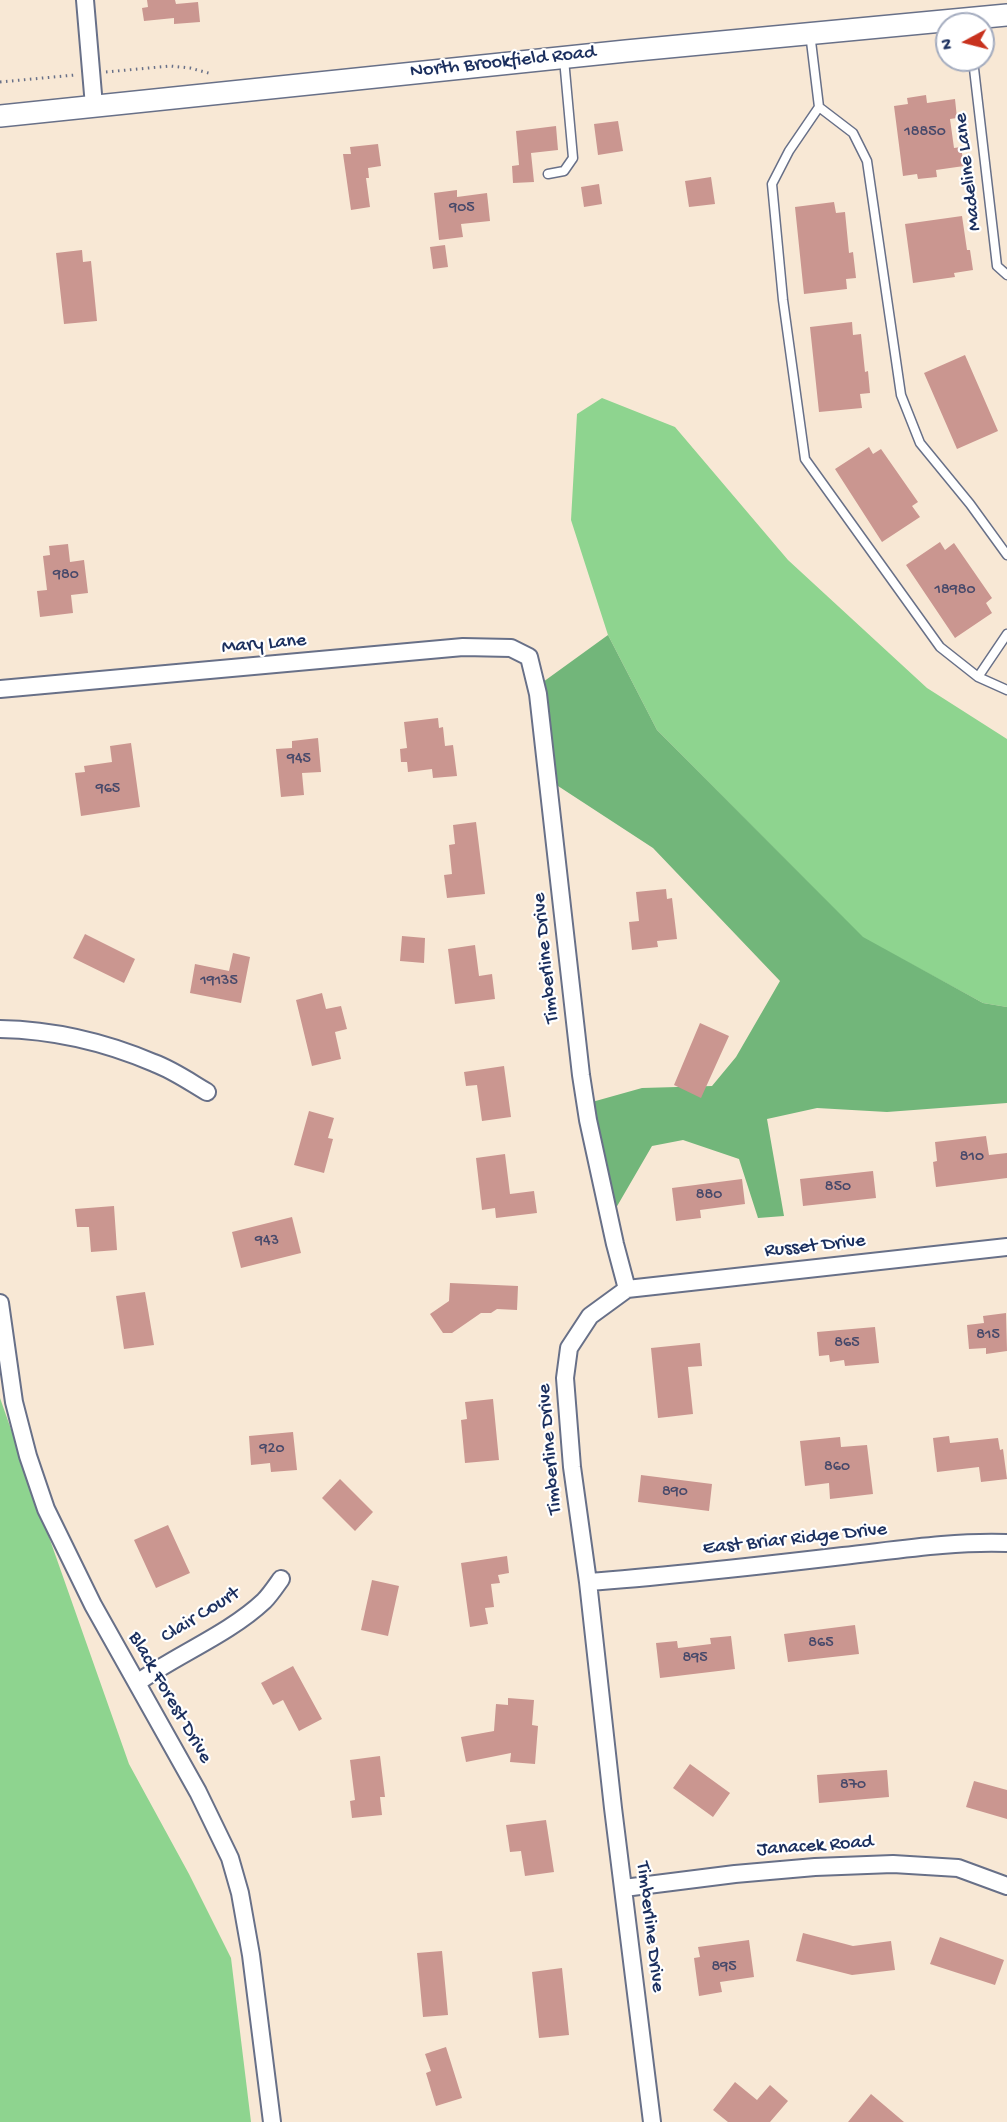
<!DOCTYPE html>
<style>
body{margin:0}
#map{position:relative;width:1007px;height:2122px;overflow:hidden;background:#f8e8d5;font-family:"Gochi Hand",sans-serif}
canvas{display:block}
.north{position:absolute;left:935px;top:12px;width:60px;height:60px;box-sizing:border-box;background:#fff;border:2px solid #a4acbf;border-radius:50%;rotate:263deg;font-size:16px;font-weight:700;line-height:24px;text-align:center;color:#1b2f5e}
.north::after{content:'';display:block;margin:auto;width:21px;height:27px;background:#c8321e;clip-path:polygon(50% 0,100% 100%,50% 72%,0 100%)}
</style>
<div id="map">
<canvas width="1007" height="2122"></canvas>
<div class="north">N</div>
</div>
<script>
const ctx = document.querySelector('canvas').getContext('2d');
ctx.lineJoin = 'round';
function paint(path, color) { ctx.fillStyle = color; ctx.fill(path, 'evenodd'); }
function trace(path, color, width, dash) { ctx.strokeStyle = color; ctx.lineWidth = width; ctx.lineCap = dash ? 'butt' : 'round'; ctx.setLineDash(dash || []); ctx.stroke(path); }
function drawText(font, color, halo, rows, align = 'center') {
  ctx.font = font + ' "Gochi Hand",sans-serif'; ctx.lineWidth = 4.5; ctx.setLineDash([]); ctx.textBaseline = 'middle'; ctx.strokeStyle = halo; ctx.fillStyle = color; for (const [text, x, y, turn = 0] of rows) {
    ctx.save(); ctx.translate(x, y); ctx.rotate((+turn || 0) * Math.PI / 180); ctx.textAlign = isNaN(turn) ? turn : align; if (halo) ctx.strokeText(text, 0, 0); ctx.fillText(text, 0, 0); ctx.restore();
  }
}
paint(new Path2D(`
 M 602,398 L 675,427 L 788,560 L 927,688 L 1007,739 L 1007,1007 L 983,1003 L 863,938 L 657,730 L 608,635 L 571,520 L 577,414 Z
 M 0,1398 L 129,1764 L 189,1874 L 231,1958 L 251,2122 L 0,2122 Z`), '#8ed48f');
paint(new Path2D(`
 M 608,635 L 657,730 L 863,937 L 983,1003 L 1007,1007 L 1007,1103 L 887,1112 L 817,1108 L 767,1119 L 784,1216 L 758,1218 L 739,1159 L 683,1140 L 652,1146 L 616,1208 L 600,1146 L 592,1102 L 642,1088 L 712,1086 L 736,1057 L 780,981 L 653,848 L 558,786 L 543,682 Z`), '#72b67a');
paint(new Path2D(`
 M 147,0 L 175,0 L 176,4 L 198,2 L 200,22 L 174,24 L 174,18 L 144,21 L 142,8 L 148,7 Z
 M 926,95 L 927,103 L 955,99 L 957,118 L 950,119 L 954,148 L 961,147 L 964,166 L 936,170 L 937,177 L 918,179 L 917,174 L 903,176 L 894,106 L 908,104 L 907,98 Z
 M 618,121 L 623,151 L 598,155 L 594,124 Z
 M 556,126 L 558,150 L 531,153 L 534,182 L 513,183 L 512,166 L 519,165 L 516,131 Z
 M 378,144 L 381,166 L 368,168 L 369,178 L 366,178 L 370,207 L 351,210 L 343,154 L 351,154 L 350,147 Z
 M 711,177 L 715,204 L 689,207 L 685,181 Z
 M 599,184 L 602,204 L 584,207 L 581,187 Z
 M 457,190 L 457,197 L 487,193 L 490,221 L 461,224 L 463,237 L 439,240 L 434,193 Z
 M 834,202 L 836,213 L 845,212 L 849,253 L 853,252 L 856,278 L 846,279 L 847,289 L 804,294 L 795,207 Z
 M 962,216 L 967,250 L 970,250 L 973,270 L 954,273 L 955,277 L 913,283 L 905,224 Z
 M 445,245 L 448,267 L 433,269 L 430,247 Z
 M 82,250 L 83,262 L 91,261 L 97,321 L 64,324 L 56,253 Z
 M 852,322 L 853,335 L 861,334 L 865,372 L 868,371 L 870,393 L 860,394 L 862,408 L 819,412 L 810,327 Z
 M 965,355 L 998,431 L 957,449 L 924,373 Z
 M 869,447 L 873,454 L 881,449 L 918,502 L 912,506 L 920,517 L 882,542 L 835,469 Z
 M 940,542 L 945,550 L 954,543 L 992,598 L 986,603 L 992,613 L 955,638 L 906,565 Z
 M 68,544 L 70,562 L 84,560 L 88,593 L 71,595 L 73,613 L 40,617 L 37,591 L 47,590 L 43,556 L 50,555 L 49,546 Z
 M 438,718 L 439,728 L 443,727 L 445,746 L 453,745 L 457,776 L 433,778 L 432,769 L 408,772 L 407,762 L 401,762 L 400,749 L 407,748 L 404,722 Z
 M 318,738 L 321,772 L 302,773 L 304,795 L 281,797 L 276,749 L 292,748 L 292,741 Z
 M 131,743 L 140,807 L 81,816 L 75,773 L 85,772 L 84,766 L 112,762 L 110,746 Z
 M 476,822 L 485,894 L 447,898 L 444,875 L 452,874 L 449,845 L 455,844 L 453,825 Z
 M 666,889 L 667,899 L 672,898 L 677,939 L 657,941 L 658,947 L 632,950 L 629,922 L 639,921 L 636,892 Z
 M 85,934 L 135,959 L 124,983 L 73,958 Z
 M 402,936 L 425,938 L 424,963 L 400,961 Z
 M 475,945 L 479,976 L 492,974 L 495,999 L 455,1004 L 448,949 Z
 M 233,953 L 250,957 L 241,1003 L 190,993 L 195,964 L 229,971 Z
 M 322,993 L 326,1009 L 341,1006 L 347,1029 L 335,1032 L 341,1059 L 312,1066 L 296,1000 Z
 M 700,1023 L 729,1036 L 701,1098 L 674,1085 Z
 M 504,1066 L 511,1117 L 482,1121 L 477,1085 L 466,1086 L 464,1072 Z
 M 309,1111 L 334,1118 L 328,1138 L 333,1139 L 324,1173 L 294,1165 Z
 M 986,1136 L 989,1155 L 1007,1153 L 1007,1178 L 936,1187 L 933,1162 L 937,1161 L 935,1142 Z
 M 505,1154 L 510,1194 L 534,1191 L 537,1213 L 496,1218 L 495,1208 L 482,1210 L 476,1158 Z
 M 873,1171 L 876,1198 L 803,1206 L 800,1179 Z
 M 742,1179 L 745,1204 L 700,1210 L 701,1218 L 676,1221 L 672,1188 Z
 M 114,1206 L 117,1250 L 91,1252 L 89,1227 L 77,1227 L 75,1209 Z
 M 292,1217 L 301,1253 L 241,1268 L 232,1232 Z
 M 450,1283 L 518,1286 L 517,1310 L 497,1309 L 491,1313 L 481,1313 L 452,1333 L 443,1333 L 430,1314 L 449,1301 Z
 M 145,1292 L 154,1345 L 124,1349 L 116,1296 Z
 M 1006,1313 L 1007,1351 L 986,1354 L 986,1348 L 969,1349 L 967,1325 L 984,1323 L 983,1316 Z
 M 875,1327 L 879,1363 L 845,1366 L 844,1360 L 830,1362 L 829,1355 L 819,1356 L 817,1332 Z
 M 700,1343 L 702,1366 L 688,1367 L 693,1414 L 658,1418 L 651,1348 Z
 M 493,1399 L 499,1460 L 465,1463 L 461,1420 L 467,1419 L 465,1402 Z
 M 293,1432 L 297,1470 L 271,1472 L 270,1463 L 251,1465 L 249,1436 Z
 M 949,1436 L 950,1443 L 998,1438 L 1000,1450 L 1003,1449 L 1007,1479 L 981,1482 L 979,1467 L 937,1472 L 933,1438 Z
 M 840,1437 L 841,1447 L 867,1445 L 873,1494 L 830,1499 L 829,1483 L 805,1486 L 800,1441 Z
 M 641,1475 L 712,1484 L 709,1511 L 638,1502 Z
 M 340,1479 L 373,1512 L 355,1531 L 322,1498 Z
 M 168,1525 L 190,1573 L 156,1588 L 134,1540 Z
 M 507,1556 L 509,1573 L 498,1575 L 500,1583 L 491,1584 L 494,1607 L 485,1608 L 488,1624 L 470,1627 L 461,1563 Z
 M 372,1580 L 399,1586 L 388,1636 L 361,1630 Z
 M 855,1625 L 859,1654 L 788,1662 L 784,1634 Z
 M 731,1636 L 735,1669 L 660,1678 L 656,1643 L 677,1641 L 678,1648 L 711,1644 L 710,1638 Z
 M 293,1666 L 322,1719 L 299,1731 L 283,1700 L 273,1705 L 261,1683 Z
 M 508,1698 L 534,1700 L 532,1725 L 538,1726 L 535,1764 L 510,1762 L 511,1753 L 466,1762 L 461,1737 L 494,1731 L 496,1704 L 508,1705 Z
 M 380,1756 L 385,1797 L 380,1797 L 382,1815 L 352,1818 L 350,1801 L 355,1800 L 350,1760 Z
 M 690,1764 L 730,1793 L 713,1817 L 673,1788 Z
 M 887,1770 L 889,1797 L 819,1803 L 817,1775 Z
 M 974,1781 L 1007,1790 L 1007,1819 L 966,1807 Z
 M 546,1820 L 554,1872 L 525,1876 L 521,1851 L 510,1852 L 506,1825 Z
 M 803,1933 L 853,1946 L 891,1941 L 895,1970 L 852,1975 L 796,1961 Z
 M 940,1937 L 1004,1960 L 995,1985 L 930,1964 Z
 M 749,1940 L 754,1977 L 720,1982 L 722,1992 L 699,1996 L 694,1958 L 700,1957 L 698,1947 Z
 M 442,1951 L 448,2015 L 423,2017 L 417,1953 Z
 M 562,1968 L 569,2035 L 539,2038 L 532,1972 Z
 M 446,2047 L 462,2098 L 436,2106 L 426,2073 L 431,2071 L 425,2054 Z
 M 735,2082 L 757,2100 L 770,2085 L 788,2101 L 770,2122 L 728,2122 L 713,2110 Z
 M 871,2094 L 904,2122 L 848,2122 Z`), '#ca9690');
const service = new Path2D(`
 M 810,33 L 819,107 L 789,151 L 772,184 L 783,300 L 805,459 L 940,647 L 978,677 L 1007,690
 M 973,60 L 997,266 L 1007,275
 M 819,107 L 853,133 L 867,161 L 901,395 L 920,443 L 970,504 L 1007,555
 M 548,174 L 564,171 L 573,158 L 564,59
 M 978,677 L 1007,634`);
const minor = new Path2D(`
 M 85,0 L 94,106
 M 0,689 L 463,647 L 511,648 L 529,657 L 538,694 L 581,1075 L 588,1120 L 615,1244 L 627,1289 L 590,1316 L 569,1348 L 565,1378 L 572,1467 L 588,1582 L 613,1808 L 652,2122
 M 0,1029 C 54,1030 105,1042 154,1063 C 173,1070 190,1082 207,1092
 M 627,1289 L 1007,1247
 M 0,1303 L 14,1402 L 28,1456 L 46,1509 L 93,1605 L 198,1792 L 230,1858 L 240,1893 L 251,1955 L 272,2122
 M 588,1582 C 673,1576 758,1566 843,1556 C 897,1550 953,1541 1007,1543
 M 137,1683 C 176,1655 229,1634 264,1601 C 270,1595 276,1586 281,1579
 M 624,1888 L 735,1874 L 815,1867 L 893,1864 L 958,1868 L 1007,1886`);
const tertiary = new Path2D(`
 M 0,116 L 626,51 L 1007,15`);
trace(service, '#687088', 11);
trace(minor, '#687088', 20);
trace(tertiary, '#687088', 24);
trace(new Path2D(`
 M 106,72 L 170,66 L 190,68 L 212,74
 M 0,82 L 75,75`), '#687088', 3, [1.5, 4.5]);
trace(service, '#fff', 8);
trace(minor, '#fff', 16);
trace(tertiary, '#fff', 21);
drawText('16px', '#47496a', null, [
 ["18850",925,133],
 ["905",462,209],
 ["980",66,576],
 ["18980",955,591],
 ["945",299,760],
 ["965",108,790],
 ["19135",219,982],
 ["810",972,1158],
 ["850",838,1188],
 ["880",709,1196],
 ["943",267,1242],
 ["815",988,1336],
 ["865",847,1344],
 ["920",272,1450],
 ["860",837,1468],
 ["890",675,1493],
 ["865",821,1644],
 ["895",695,1659],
 ["870",853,1786],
 ["895",724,1968]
]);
drawText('20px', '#1b2f5e', '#fff', [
 ["North Brookfield Road",503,63,-6],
 ["Madeline Lane",969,172,-97],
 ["Mary Lane",264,645,-5],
 ["Timberline Drive",547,958,-96],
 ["Russet Drive",815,1247,-6],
 ["Timberline Drive",551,1449,-95],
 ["East Briar Ridge Drive",795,1540,-6],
 ["Clair Court",201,1616,-32],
 ["Black Forest Drive",169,1698,60],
 ["Janacek Road",815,1847,-4],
 ["Timberline Drive",649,1927,83]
]);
</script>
